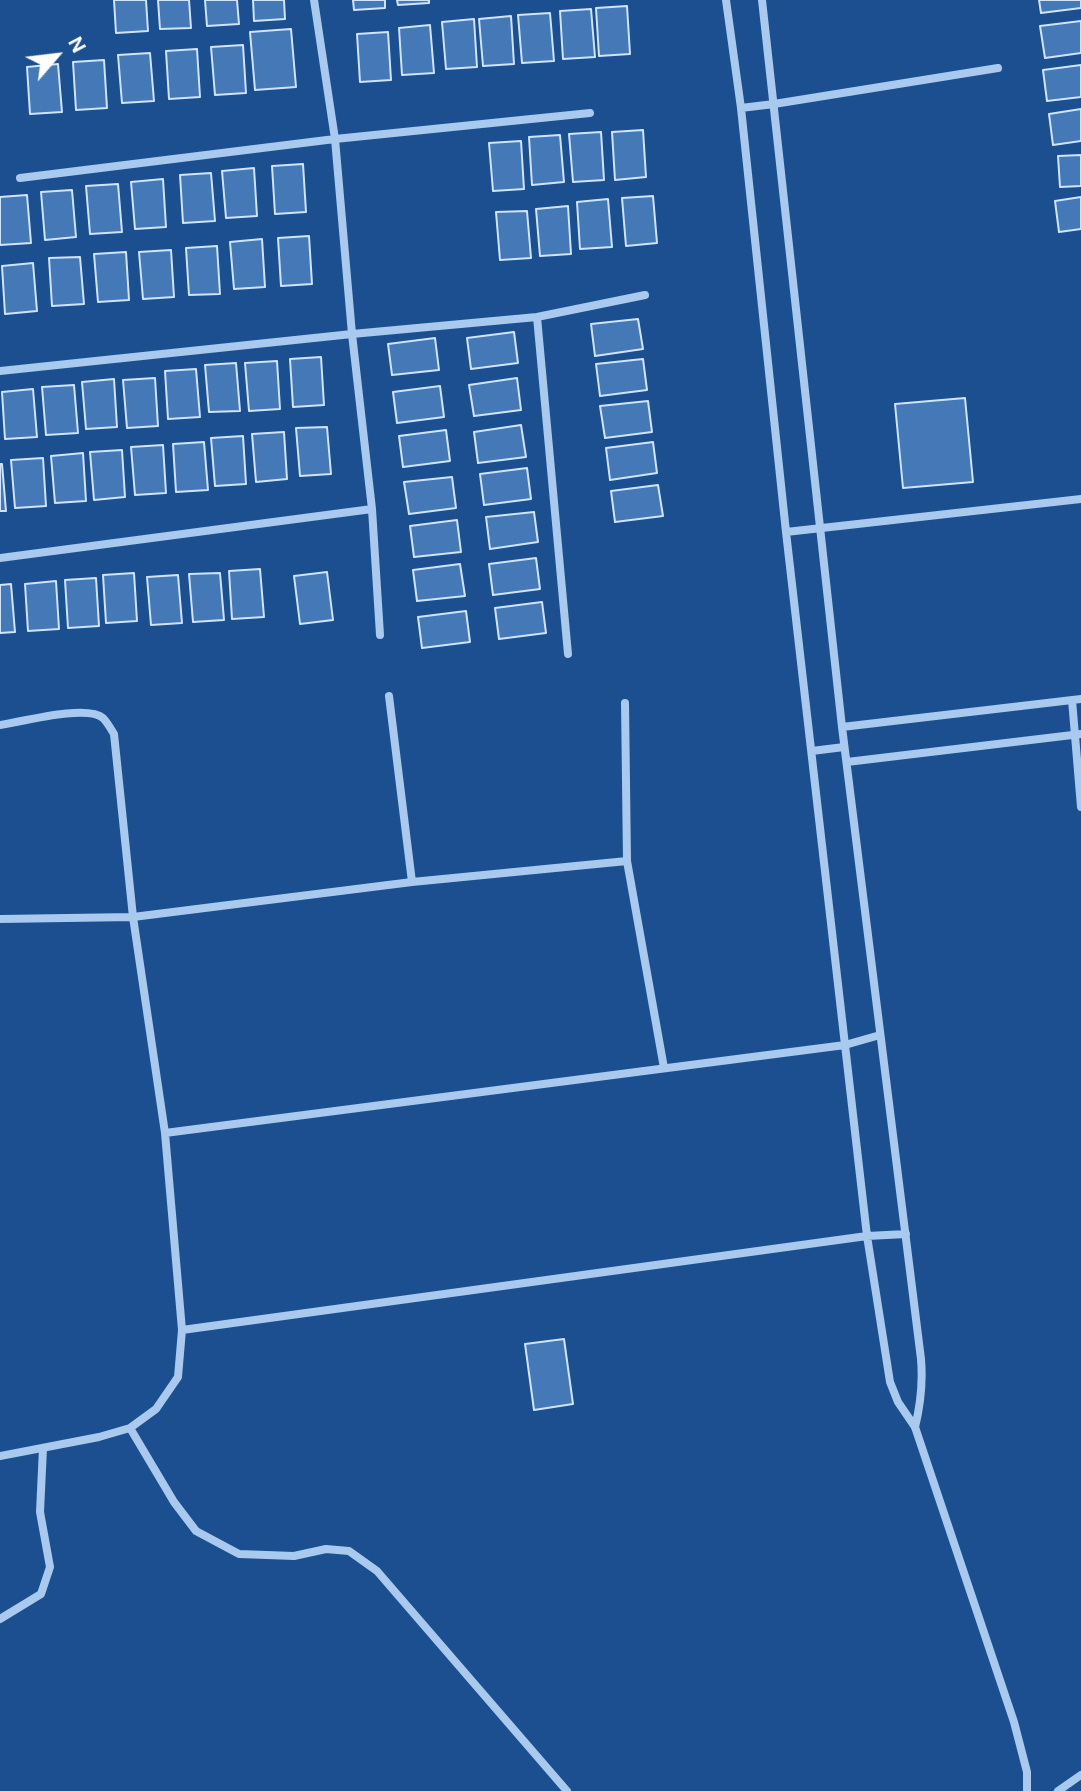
<!DOCTYPE html>
<style>
body{margin:0}
#map{position:relative;width:1081px;height:1791px;overflow:hidden;background:#1b4f8f;font-family:Karla,sans-serif}
canvas{display:block}
.north{position:absolute;left:16px;top:16px;width:80px;height:80px;-webkit-text-stroke:6px #1b4f8f;paint-order:stroke;rotate:62deg;font-size:22px;font-weight:700;line-height:32px;text-align:center;color:#fff}
.north::after{content:'';display:block;margin:auto;width:28px;height:36px;background:#fff;clip-path:polygon(50% 0,100% 100%,50% 72%,0 100%)}
</style>
<div id="map">
<canvas width="1081" height="1791"></canvas>
<div class="north">N</div>
</div>
<script>
const ctx = document.querySelector('canvas').getContext('2d');
ctx.lineJoin = 'round';
function paint(path, color) { ctx.fillStyle = color; ctx.fill(path, 'evenodd'); }
function trace(path, color, width, dash) { ctx.strokeStyle = color; ctx.lineWidth = width; ctx.lineCap = dash ? 'butt' : 'round'; ctx.setLineDash(dash || []); ctx.stroke(path); }
const building = new Path2D(`
 M 114,0 L 146,0 L 148,31 L 116,33 Z
 M 158,0 L 189,0 L 191,28 L 160,29 Z
 M 205,0 L 237,0 L 239,24 L 207,26 Z
 M 253,0 L 284,0 L 285,19 L 254,21 Z
 M 353,0 L 385,0 L 385,8 L 354,10 Z
 M 397,0 L 429,0 L 429,3 L 398,5 Z
 M 1039,0 L 1081,0 L 1081,8 L 1041,13 Z
 M 627,6 L 630,54 L 599,56 L 596,8 Z
 M 591,9 L 595,57 L 563,59 L 560,11 Z
 M 550,13 L 554,61 L 522,63 L 518,15 Z
 M 511,16 L 514,64 L 483,66 L 479,19 Z
 M 474,19 L 477,67 L 446,69 L 442,22 Z
 M 1081,21 L 1081,53 L 1045,58 L 1040,26 Z
 M 430,25 L 434,73 L 402,75 L 399,28 Z
 M 291,29 L 296,87 L 255,90 L 250,32 Z
 M 388,32 L 391,80 L 360,82 L 357,34 Z
 M 243,45 L 246,93 L 215,95 L 211,47 Z
 M 197,49 L 200,97 L 169,99 L 166,51 Z
 M 150,53 L 154,101 L 122,103 L 118,55 Z
 M 104,60 L 107,108 L 76,110 L 73,62 Z
 M 58,64 L 62,112 L 30,114 L 27,67 Z
 M 1081,65 L 1081,97 L 1047,101 L 1043,70 Z
 M 1081,109 L 1081,141 L 1053,145 L 1049,114 Z
 M 643,130 L 646,177 L 615,180 L 612,132 Z
 M 601,132 L 604,180 L 573,182 L 569,134 Z
 M 560,135 L 564,182 L 532,185 L 529,137 Z
 M 521,141 L 524,189 L 493,191 L 489,143 Z
 M 1081,155 L 1081,186 L 1060,187 L 1058,156 Z
 M 303,164 L 306,212 L 275,214 L 272,166 Z
 M 254,168 L 257,216 L 226,218 L 222,171 Z
 M 211,173 L 215,221 L 183,223 L 180,175 Z
 M 163,179 L 166,227 L 135,229 L 131,182 Z
 M 118,184 L 122,232 L 90,234 L 86,186 Z
 M 72,190 L 76,237 L 45,240 L 41,192 Z
 M 27,195 L 31,243 L 0,245 L 0,197 Z
 M 653,196 L 657,243 L 626,246 L 622,198 Z
 M 1081,197 L 1081,229 L 1059,232 L 1055,201 Z
 M 608,199 L 612,247 L 580,249 L 577,202 Z
 M 568,206 L 571,254 L 540,256 L 536,209 Z
 M 527,211 L 531,258 L 500,260 L 496,212 Z
 M 309,236 L 312,284 L 281,286 L 278,238 Z
 M 262,239 L 265,287 L 234,289 L 230,242 Z
 M 217,246 L 220,294 L 189,295 L 186,248 Z
 M 171,250 L 174,297 L 143,299 L 139,252 Z
 M 126,252 L 129,300 L 98,302 L 94,254 Z
 M 80,257 L 84,304 L 52,306 L 49,258 Z
 M 33,263 L 37,311 L 5,314 L 2,266 Z
 M 638,319 L 643,349 L 595,356 L 591,324 Z
 M 514,332 L 518,363 L 471,369 L 467,338 Z
 M 435,338 L 439,370 L 392,375 L 388,344 Z
 M 321,357 L 324,405 L 293,407 L 290,359 Z
 M 643,359 L 647,390 L 600,396 L 596,364 Z
 M 277,361 L 280,409 L 249,411 L 245,363 Z
 M 236,363 L 240,411 L 209,412 L 205,365 Z
 M 196,369 L 200,417 L 168,419 L 165,371 Z
 M 155,378 L 158,426 L 127,428 L 123,380 Z
 M 517,378 L 521,410 L 474,416 L 469,385 Z
 M 114,379 L 117,427 L 86,429 L 82,382 Z
 M 74,385 L 78,433 L 46,435 L 42,387 Z
 M 440,386 L 444,417 L 397,423 L 393,392 Z
 M 33,389 L 37,437 L 5,439 L 2,392 Z
 M 965,398 L 973,482 L 903,488 L 895,404 Z
 M 648,401 L 652,432 L 605,438 L 600,406 Z
 M 521,425 L 526,457 L 478,463 L 474,432 Z
 M 327,427 L 331,474 L 300,476 L 296,428 Z
 M 446,430 L 450,461 L 403,467 L 399,436 Z
 M 284,432 L 287,479 L 256,482 L 252,434 Z
 M 243,436 L 246,484 L 215,486 L 211,438 Z
 M 204,442 L 208,490 L 176,492 L 173,444 Z
 M 653,442 L 657,473 L 610,480 L 606,448 Z
 M 163,445 L 166,493 L 135,495 L 131,447 Z
 M 122,450 L 125,497 L 94,500 L 90,452 Z
 M 83,453 L 86,501 L 55,503 L 51,456 Z
 M 43,458 L 46,506 L 15,508 L 11,460 Z
 M 0,464 L 2,464 L 6,511 L 0,511 Z
 M 527,468 L 531,499 L 484,505 L 480,474 Z
 M 452,477 L 456,508 L 409,514 L 404,482 Z
 M 658,485 L 663,516 L 615,522 L 611,491 Z
 M 534,512 L 538,542 L 490,549 L 486,517 Z
 M 457,520 L 461,552 L 414,557 L 410,526 Z
 M 536,558 L 540,589 L 493,595 L 489,564 Z
 M 460,564 L 465,596 L 417,601 L 413,570 Z
 M 260,569 L 264,617 L 232,619 L 229,571 Z
 M 327,572 L 333,620 L 300,624 L 294,576 Z
 M 134,573 L 137,621 L 106,623 L 103,575 Z
 M 220,573 L 224,620 L 193,622 L 189,574 Z
 M 178,575 L 182,623 L 151,625 L 147,577 Z
 M 96,578 L 99,626 L 68,628 L 65,580 Z
 M 56,581 L 59,629 L 28,631 L 25,584 Z
 M 11,584 L 15,632 L 0,633 L 0,585 Z
 M 542,602 L 546,633 L 499,639 L 495,608 Z
 M 466,611 L 470,642 L 422,648 L 418,617 Z
 M 564,1339 L 573,1404 L 534,1410 L 525,1344 Z`);
paint(building, '#4478b7');
trace(building, '#cfe3fa', 2);
trace(new Path2D(`
 M 314,0 L 335,139 L 352,334 L 372,509 L 380,635
 M 726,0 L 741,108 L 786,532 L 845,1045 L 867,1236 L 890,1382 L 898,1402 L 915,1427 L 1014,1722 L 1027,1772 L 1027,1791
 M 762,0 L 842,727 L 921,1359 C 923,1383 921,1403 915,1427
 M 741,108 L 774,104 L 998,68
 M 20,178 L 335,139 L 590,113
 M 537,317 L 568,654
 M 0,371 L 352,334 L 537,317 L 645,295
 M 786,532 L 1081,499
 M 0,558 L 372,509
 M 389,696 L 412,882
 M 1072,700 L 1081,807
 M 625,703 L 627,861 L 664,1068
 M 0,725 C 21,722 87,704 103,718 C 107,722 111,729 114,734 L 133,917 L 165,1133
 M 842,727 L 1081,699
 M 812,751 L 844,747
 M 847,762 L 1081,734
 M 0,919 L 133,917 L 412,882 L 627,861
 M 182,1330 L 867,1236 L 906,1234
 M 130,1428 L 174,1502 L 196,1531 L 239,1554 L 294,1556 L 326,1549 L 349,1551 L 377,1571 L 567,1791
 M 0,1456 L 99,1437 L 130,1428 L 156,1409 L 178,1377 L 182,1330 L 165,1133 L 845,1045 L 880,1035
 M 0,1619 L 41,1594 L 50,1567 L 40,1512 L 43,1448
 M 1058,1791 L 1081,1775`), '#a9c9ee', 8);
</script>
